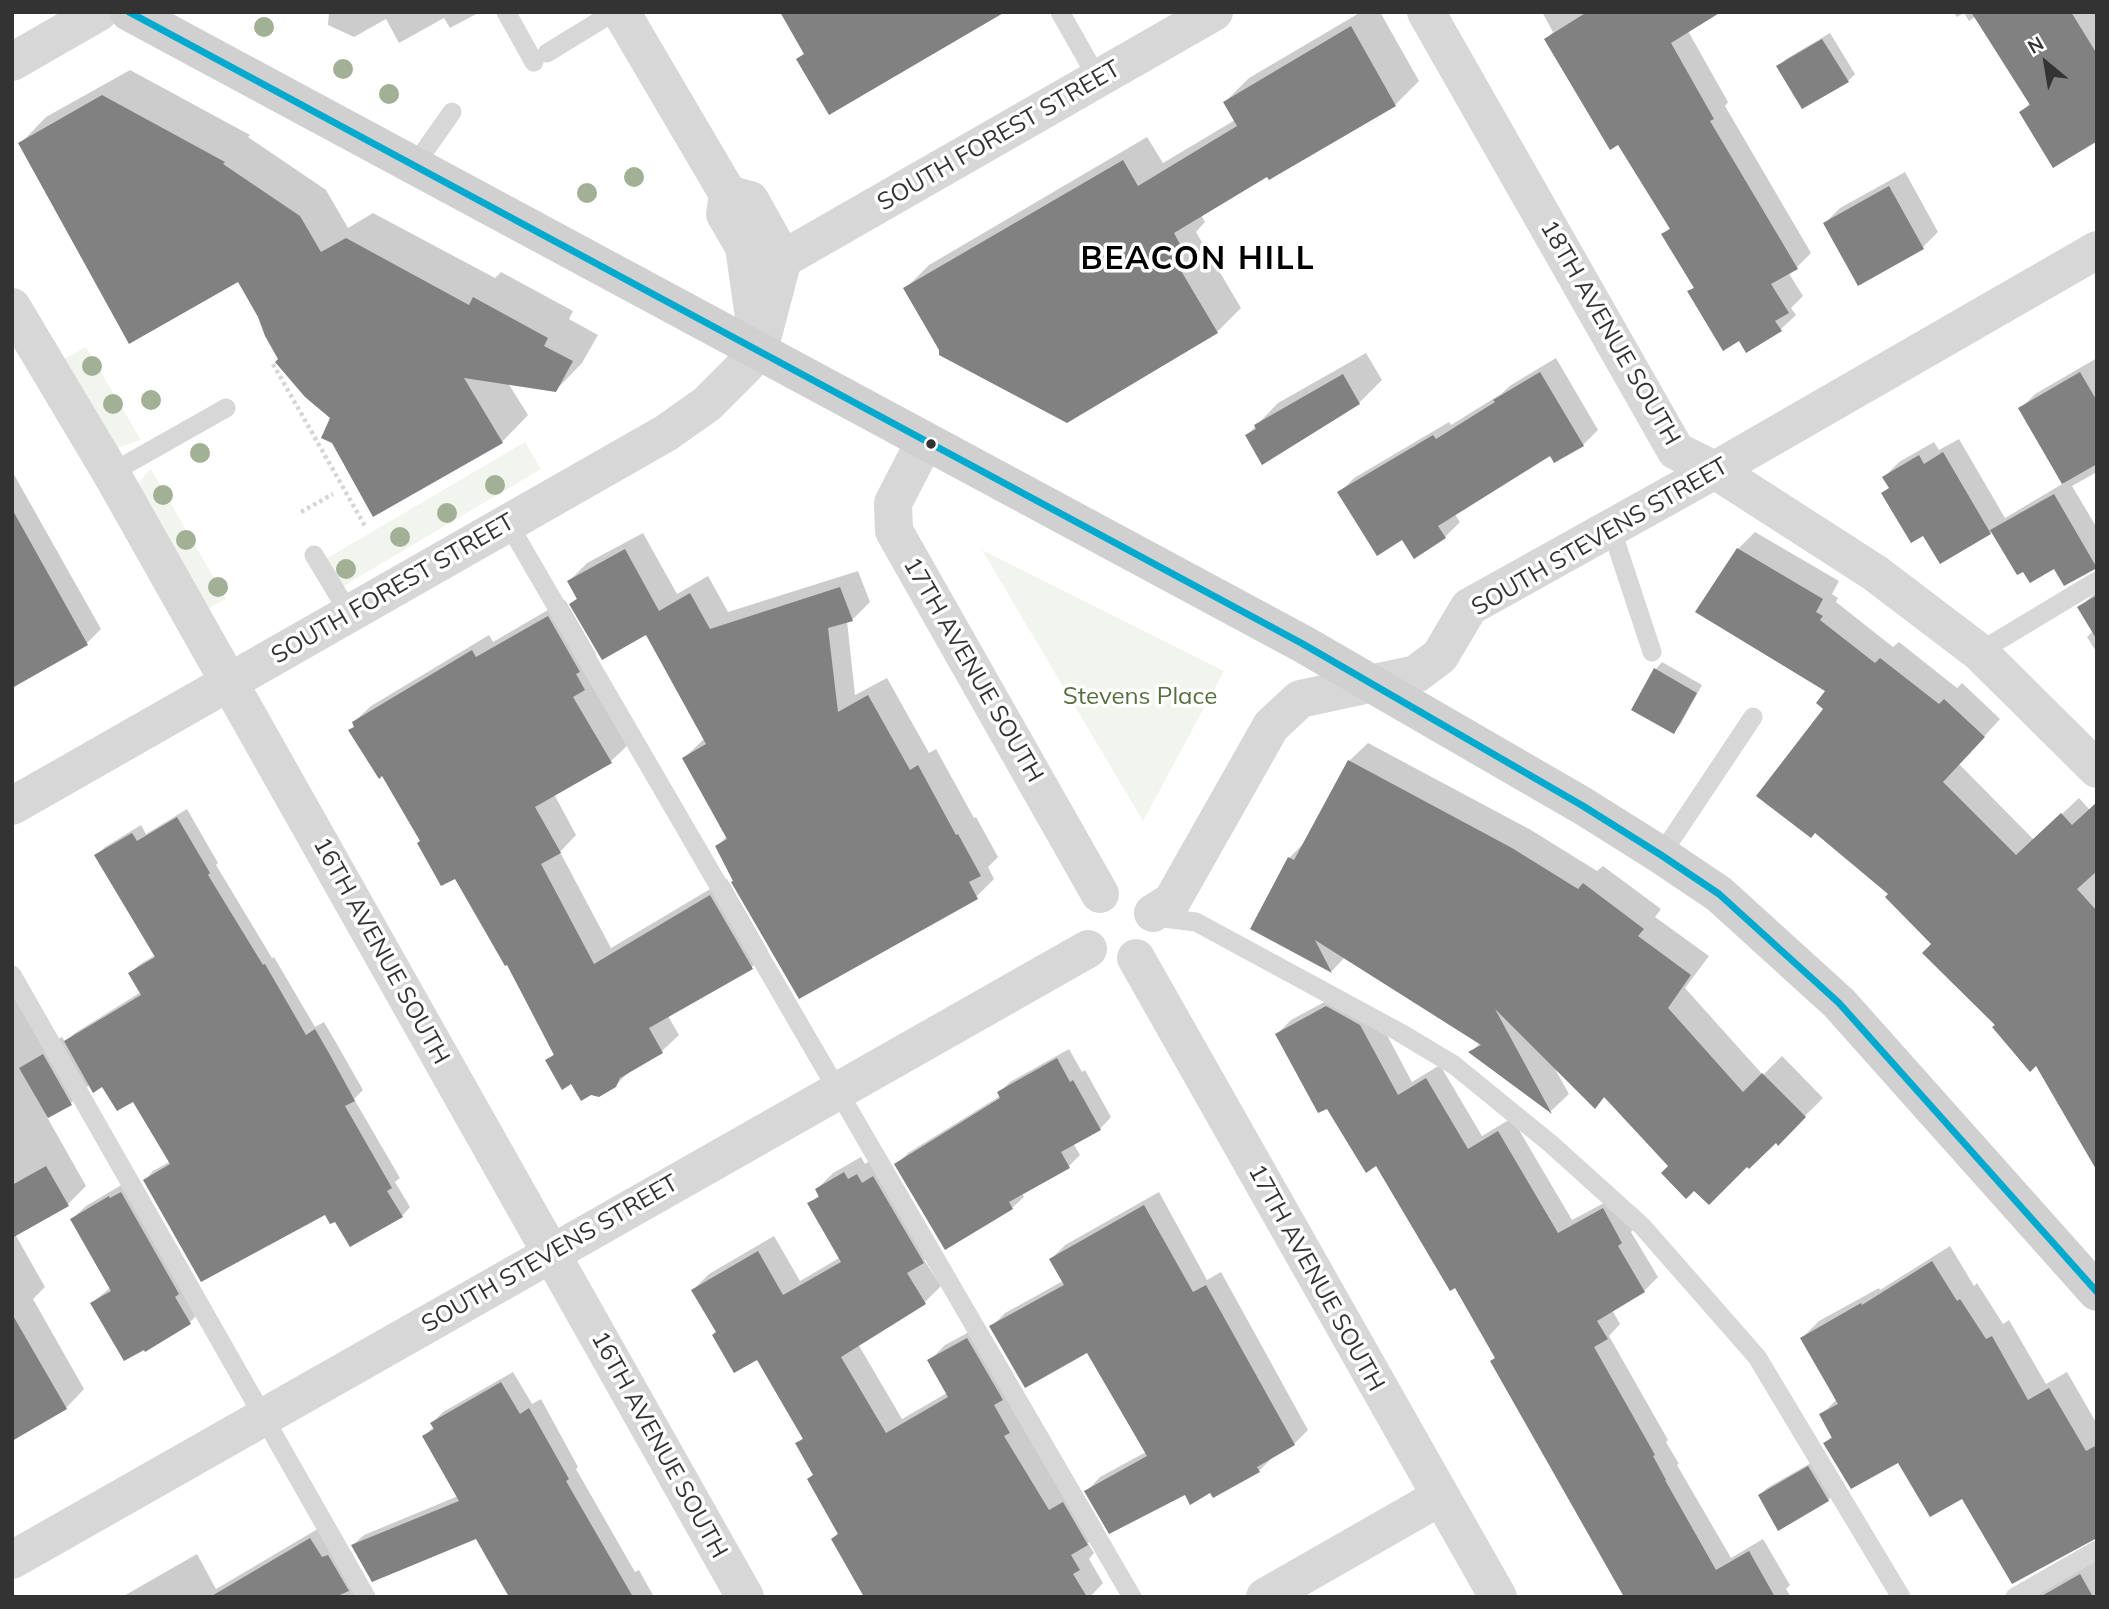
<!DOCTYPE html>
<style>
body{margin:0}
#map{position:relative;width:2109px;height:1609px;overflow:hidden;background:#fff;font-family:Mulish,sans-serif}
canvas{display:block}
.frame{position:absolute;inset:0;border:14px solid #333;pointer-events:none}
.north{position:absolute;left:2011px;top:28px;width:70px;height:70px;-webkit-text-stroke:5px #fff;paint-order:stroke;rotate:330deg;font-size:19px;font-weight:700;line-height:28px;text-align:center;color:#333}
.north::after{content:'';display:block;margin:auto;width:24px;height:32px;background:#333;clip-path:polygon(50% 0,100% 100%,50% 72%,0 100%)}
</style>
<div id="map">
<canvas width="2109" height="1609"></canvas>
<div class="frame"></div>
<div class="north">N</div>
</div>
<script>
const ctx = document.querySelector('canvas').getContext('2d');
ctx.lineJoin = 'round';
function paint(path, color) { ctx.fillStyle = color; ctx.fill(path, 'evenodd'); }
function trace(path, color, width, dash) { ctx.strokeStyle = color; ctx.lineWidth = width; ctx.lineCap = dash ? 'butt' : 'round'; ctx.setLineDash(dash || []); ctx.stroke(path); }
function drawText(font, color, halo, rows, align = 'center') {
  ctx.font = font + ' Mulish,sans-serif'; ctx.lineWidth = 7; ctx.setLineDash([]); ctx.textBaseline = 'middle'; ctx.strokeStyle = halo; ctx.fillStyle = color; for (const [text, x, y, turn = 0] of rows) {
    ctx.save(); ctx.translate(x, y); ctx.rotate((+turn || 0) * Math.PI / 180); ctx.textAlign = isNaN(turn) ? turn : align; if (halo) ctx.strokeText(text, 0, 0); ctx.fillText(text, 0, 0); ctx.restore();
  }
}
paint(new Path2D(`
 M 86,347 L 141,440 L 117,448 L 64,359 Z
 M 525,442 L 541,469 L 340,588 L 324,560 Z
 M 151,469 L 226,599 L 207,609 L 137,484 Z
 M 982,550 L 1224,671 L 1143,821 Z`), '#f1f5ed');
paint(new Path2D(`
 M 329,12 L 480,12 L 450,28 L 444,18 L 399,43 L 386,19 L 354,37 L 328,25 Z
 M 1361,12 L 1380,12 L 1419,81 L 1395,105 L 1267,174 L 1201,215 L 1205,222 L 1196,232 L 1241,308 L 1217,332 L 1067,421 L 941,349 L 905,289 L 929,265 L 1147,137 L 1163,163 L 1235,120 L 1225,102 L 1249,78 Z
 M 1542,12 L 1710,12 L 1688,31 L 1728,102 L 1725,106 L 1811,253 L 1796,268 L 1788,272 L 1803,296 L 1791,308 L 1796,315 L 1781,329 L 1740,338 L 1690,291 L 1695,286 L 1664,234 L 1671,227 L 1619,143 L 1546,39 L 1553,32 Z
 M 1953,12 L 2095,12 L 2097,16 L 2097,142 L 2054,166 L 2021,112 L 2030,103 L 1976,16 L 1969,21 L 1964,13 L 1957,17 Z
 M 1830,33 L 1855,74 L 1848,81 L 1779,66 L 1786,59 Z
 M 130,70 L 250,135 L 248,137 L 326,190 L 348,228 L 373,213 L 495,278 L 501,272 L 573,311 L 569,319 L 598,335 L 582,363 L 556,390 L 508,383 L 528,415 L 502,442 L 333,418 L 280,359 L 260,317 L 238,279 L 20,144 L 46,117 Z
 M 1905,172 L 1938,232 L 1923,247 L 1859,283 L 1825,223 L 1840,208 Z
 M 1366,353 L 1382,380 L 1359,403 L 1247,435 L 1278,403 Z
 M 1556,358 L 1598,430 L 1583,445 L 1551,454 L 1454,513 L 1460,522 L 1445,537 L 1402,538 L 1339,493 L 1354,478 L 1449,422 L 1451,425 L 1501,394 L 1511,385 Z
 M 2097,358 L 2097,472 L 2072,486 L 2097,528 L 2096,567 L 1993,530 L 1990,533 L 1924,534 L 1884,493 L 1890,487 L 1884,477 L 1899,462 L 1934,442 L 1939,450 L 1959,439 L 2005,518 L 2064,483 L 2020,409 L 2035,394 Z
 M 12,471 L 101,629 L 87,643 L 12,686 Z
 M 1755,532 L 1839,581 L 1832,594 L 1838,598 L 1836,602 L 1893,647 L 1899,642 L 1957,688 L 1962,683 L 2000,719 L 1959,764 L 2034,840 L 2079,798 L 2090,810 L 2097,803 L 2097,1152 L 2037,1063 L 1997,1025 L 1934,944 L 1890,894 L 1815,831 L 1828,690 L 1738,549 Z
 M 643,533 L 677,594 L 708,576 L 728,612 L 858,571 L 870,602 L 852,620 L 847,621 L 855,695 L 887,678 L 929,753 L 936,749 L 974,818 L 976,817 L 998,857 L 988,867 L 994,879 L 976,897 L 735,880 L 717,846 L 727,836 L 684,758 L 705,738 L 647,633 L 571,604 L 578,597 L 569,581 L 587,563 Z
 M 2097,591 L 2097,653 L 2087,637 L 2093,631 L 2079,608 Z
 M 565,600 L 596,654 L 593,657 L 628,745 L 611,761 L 554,794 L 576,835 L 560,852 L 611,948 L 727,879 L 768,951 L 752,967 L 668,1016 L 679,1035 L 662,1051 L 631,1070 L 615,1086 L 572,1082 L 547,1061 L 555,1053 L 508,963 L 456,877 L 422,841 L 383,774 L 350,730 L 356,725 L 354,722 L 371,706 L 489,635 L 493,642 Z
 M 1662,662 L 1702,685 L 1680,725 L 1673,732 L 1655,670 Z
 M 1368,743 L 1531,830 L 1597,871 L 1603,866 L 1661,909 L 1655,917 L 1709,956 L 1685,988 L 1763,1075 L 1782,1056 L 1823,1098 L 1778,1143 L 1776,1140 L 1670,1166 L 1606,1096 L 1595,1106 L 1554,1067 L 1569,1094 L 1551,1111 L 1471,1052 L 1481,1042 L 1345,957 L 1332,971 L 1252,928 L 1289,858 L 1307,840 L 1349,761 Z
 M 187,809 L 218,863 L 216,865 L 272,958 L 274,957 L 315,1027 L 324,1022 L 338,1046 L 363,1090 L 354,1099 L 400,1178 L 395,1182 L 410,1207 L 402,1216 L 336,1219 L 325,1213 L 145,1180 L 153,1171 L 171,1161 L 133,1100 L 103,1085 L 90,1084 L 71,1103 L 47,1117 L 86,1186 L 68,1204 L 15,1234 L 45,1287 L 33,1299 L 84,1389 L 66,1408 L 12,1433 L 12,980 L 51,1043 L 62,1037 L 65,1042 L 75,1033 L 141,992 L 130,973 L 139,965 L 155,955 L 96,856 L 105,847 L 141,825 L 146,834 Z
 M 1341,993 L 1374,1011 L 1412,1082 L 1440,1065 L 1482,1136 L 1512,1118 L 1572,1220 L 1617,1196 L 1635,1228 L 1631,1232 L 1658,1277 L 1644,1291 L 1612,1310 L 1620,1324 L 1609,1336 L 1668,1440 L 1666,1442 L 1679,1464 L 1677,1465 L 1731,1558 L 1763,1539 L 1790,1585 L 1786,1589 L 1791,1597 L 1626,1597 L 1497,1356 L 1456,1285 L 1377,1164 L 1328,1106 L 1277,1034 L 1291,1020 Z
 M 1069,1049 L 1082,1072 L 1085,1070 L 1111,1117 L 1100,1129 L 1073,1143 L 1080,1155 L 1069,1166 L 1022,1193 L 1024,1197 L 1012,1208 L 945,1248 L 897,1164 L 908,1153 L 1000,1096 L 999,1093 L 1010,1082 Z
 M 861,1157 L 865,1164 L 873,1159 L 938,1246 L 924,1260 L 941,1286 L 925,1302 L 858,1344 L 902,1419 L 947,1393 L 929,1361 L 945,1345 L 984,1324 L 1103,1528 L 1088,1543 L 1094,1553 L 1089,1559 L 1103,1583 L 1090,1597 L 869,1597 L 833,1539 L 839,1532 L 809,1479 L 815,1473 L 797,1444 L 804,1437 L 758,1357 L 718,1331 L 693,1290 L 709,1274 L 774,1236 L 800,1281 L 841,1257 L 810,1204 L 820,1194 L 817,1189 L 833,1173 Z
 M 123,1184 L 203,1309 L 190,1322 L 92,1303 L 111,1287 L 72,1219 L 86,1206 Z
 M 1159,1192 L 1207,1280 L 1221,1272 L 1308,1430 L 1294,1444 L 1273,1457 L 1259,1471 L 1211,1491 L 1185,1493 L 1087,1491 L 1100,1477 L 1146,1452 L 1088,1351 L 991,1327 L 1005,1313 L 1063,1281 L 1051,1259 L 1065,1245 Z
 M 1950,1246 L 1974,1286 L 1977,1283 L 2003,1324 L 2009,1320 L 2046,1384 L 2067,1372 L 2097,1424 L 2097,1536 L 1963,1496 L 1899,1460 L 1825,1443 L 1833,1435 L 1822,1414 L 1837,1399 L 1802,1338 L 1819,1321 L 1879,1288 L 1880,1290 Z
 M 513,1372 L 532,1404 L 541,1399 L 578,1467 L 576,1469 L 635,1572 L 639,1570 L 654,1597 L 511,1597 L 476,1537 L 353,1545 L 364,1535 L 458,1496 L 424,1437 L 434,1426 L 432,1423 L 443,1412 Z
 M 1816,1460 L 1835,1493 L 1828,1500 L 1760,1495 L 1767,1488 Z
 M 326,1524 L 367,1597 L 122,1597 L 197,1554 L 216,1589 Z
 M 2097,1559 L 2097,1597 L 2036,1597 L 2044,1589 Z`), '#0003');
paint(new Path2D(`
 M 780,12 L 1005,12 L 829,115 L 796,59 L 804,54 Z
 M 1587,12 L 1721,12 L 1671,43 L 1714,119 L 1710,121 L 1798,269 L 1771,284 L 1789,313 L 1775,321 L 1782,331 L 1746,353 L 1739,341 L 1723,351 L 1687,291 L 1694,288 L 1661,234 L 1670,229 L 1618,145 L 1610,150 L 1544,39 Z
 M 1971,12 L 2071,12 L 2097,54 L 2097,141 L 2053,168 L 2019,112 L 2030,105 Z
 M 1351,26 L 1396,106 L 1269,180 L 1267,177 L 1174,233 L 1182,248 L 1171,254 L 1218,333 L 1067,423 L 939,355 L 939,350 L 903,288 L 1123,160 L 1138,186 L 1237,126 L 1223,102 Z
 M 1822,39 L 1849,82 L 1802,109 L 1776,66 Z
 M 102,95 L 225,162 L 223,164 L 300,216 L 321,252 L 346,238 L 469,305 L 473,297 L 548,338 L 544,346 L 573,361 L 556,392 L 464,378 L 503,443 L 373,517 L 332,443 L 321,438 L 330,418 L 305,397 L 275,362 L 278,359 L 265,336 L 258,317 L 238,282 L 129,344 L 18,143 Z
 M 1889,186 L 1924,249 L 1858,286 L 1823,223 Z
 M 1540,372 L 1584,446 L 1554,463 L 1550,456 L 1438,526 L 1446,538 L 1414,559 L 1402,540 L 1377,556 L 1337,492 L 1433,435 L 1436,439 L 1495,402 L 1493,400 Z
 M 2080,372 L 2097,401 L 2097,464 L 2062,484 L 2018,408 Z
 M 1343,374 L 1360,404 L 1262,465 L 1245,435 L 1256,429 L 1254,425 Z
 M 1943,452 L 1991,534 L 1940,564 L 1923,536 L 1911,543 L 1881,493 L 1889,488 L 1882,477 L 1919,455 L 1924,464 Z
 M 2054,494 L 2097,568 L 2064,586 L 2054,569 L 2030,583 L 2023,572 L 2017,575 L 1990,530 Z
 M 12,509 L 88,645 L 12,688 Z
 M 1737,548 L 1823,599 L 1816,612 L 1823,616 L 1820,620 L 1875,663 L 1880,658 L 1939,704 L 1944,699 L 1985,737 L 1943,782 L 2016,855 L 2061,813 L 2072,825 L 2097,802 L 2097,871 L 2077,889 L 2097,911 L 2097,1171 L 2036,1066 L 2030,1072 L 1992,1027 L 1995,1025 L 1922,953 L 1931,944 L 1885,897 L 1888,894 L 1815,833 L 1811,838 L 1756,796 L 1823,709 L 1816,703 L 1825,691 L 1695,612 Z
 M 625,549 L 659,611 L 690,593 L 710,629 L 840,587 L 853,621 L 828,628 L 838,712 L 868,695 L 910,770 L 918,765 L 956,835 L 958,834 L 981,876 L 969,882 L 978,899 L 799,999 L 731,882 L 733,881 L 715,846 L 727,839 L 682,758 L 706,744 L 646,635 L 602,660 L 569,604 L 577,599 L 567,581 Z
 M 2097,595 L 2097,640 L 2077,607 Z
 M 548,616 L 580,672 L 576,674 L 585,690 L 573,697 L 612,763 L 535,807 L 561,853 L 541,864 L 594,964 L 710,895 L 753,969 L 649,1028 L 663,1053 L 620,1078 L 616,1087 L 599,1097 L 591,1095 L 581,1101 L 571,1084 L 562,1090 L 545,1060 L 554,1055 L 507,965 L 505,966 L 455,879 L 441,886 L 417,843 L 420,841 L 382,776 L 379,779 L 348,730 L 354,727 L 352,722 L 472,650 L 476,657 Z
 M 1654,668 L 1697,693 L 1674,734 L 1631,710 Z
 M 1348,760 L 1512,848 L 1578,889 L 1583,883 L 1644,929 L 1638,936 L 1691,975 L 1668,1008 L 1743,1092 L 1762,1073 L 1806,1117 L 1778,1146 L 1776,1143 L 1749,1169 L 1747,1167 L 1709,1205 L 1694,1191 L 1686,1199 L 1661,1173 L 1668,1166 L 1604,1097 L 1595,1109 L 1495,1009 L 1552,1114 L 1468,1052 L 1481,1045 L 1315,940 L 1332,973 L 1250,929 L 1288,857 L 1294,860 Z
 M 177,817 L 210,873 L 208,875 L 263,965 L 265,964 L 306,1035 L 315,1029 L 330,1055 L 355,1101 L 345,1106 L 392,1188 L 387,1191 L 403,1217 L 350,1247 L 335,1222 L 330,1224 L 325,1215 L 201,1282 L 143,1180 L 170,1164 L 133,1102 L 117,1111 L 102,1087 L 93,1093 L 64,1041 L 141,995 L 128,973 L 155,957 L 94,855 L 132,833 L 137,841 Z
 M 1326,1006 L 1360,1025 L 1398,1095 L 1426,1078 L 1468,1149 L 1498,1131 L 1558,1233 L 1603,1208 L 1622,1243 L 1618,1246 L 1645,1292 L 1597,1321 L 1608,1339 L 1594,1347 L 1655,1455 L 1653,1456 L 1666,1480 L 1665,1480 L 1716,1570 L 1749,1551 L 1775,1597 L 1624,1597 L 1490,1361 L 1495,1358 L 1455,1288 L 1450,1291 L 1376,1166 L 1366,1173 L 1327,1109 L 1318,1113 L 1275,1034 Z
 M 43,1054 L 72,1105 L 48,1118 L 19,1068 Z
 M 1057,1058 L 1070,1082 L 1073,1080 L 1101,1130 L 1061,1152 L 1070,1168 L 1009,1202 L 1013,1209 L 945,1250 L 894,1164 L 1000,1098 L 997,1092 Z
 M 46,1166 L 69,1206 L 12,1238 L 12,1185 Z
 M 844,1172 L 848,1179 L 857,1174 L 862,1183 L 873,1176 L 924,1263 L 907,1273 L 926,1304 L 841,1357 L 886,1433 L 948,1397 L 927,1360 L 967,1338 L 1003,1400 L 994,1405 L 1010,1433 L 1004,1436 L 1049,1510 L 1063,1502 L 1088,1545 L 1071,1555 L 1080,1570 L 1073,1574 L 1087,1597 L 864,1597 L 831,1539 L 838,1534 L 807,1479 L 813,1475 L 795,1443 L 803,1439 L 757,1360 L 734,1373 L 712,1335 L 716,1332 L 691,1290 L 758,1251 L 783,1295 L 841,1262 L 807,1203 L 819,1197 L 815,1189 Z
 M 121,1192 L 179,1294 L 175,1297 L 191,1324 L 145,1352 L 144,1350 L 124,1361 L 90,1303 L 111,1291 L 70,1219 L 109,1196 L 110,1198 Z
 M 1144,1205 L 1193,1292 L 1206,1285 L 1295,1445 L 1257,1467 L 1260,1472 L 1213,1498 L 1210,1493 L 1190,1505 L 1185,1495 L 1109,1534 L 1084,1491 L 1147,1456 L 1087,1353 L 1025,1388 L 989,1326 L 1064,1285 L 1049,1259 Z
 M 1932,1261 L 1957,1301 L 1960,1299 L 1986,1339 L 1992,1336 L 2028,1400 L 2049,1388 L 2086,1451 L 2097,1445 L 2097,1538 L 2012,1584 L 1962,1499 L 1930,1517 L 1898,1463 L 1851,1489 L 1823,1443 L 1832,1438 L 1819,1414 L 1838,1404 L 1800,1338 L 1861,1303 L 1862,1305 Z
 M 12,1314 L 67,1409 L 12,1441 Z
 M 501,1382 L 520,1414 L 529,1408 L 569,1479 L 566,1481 L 633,1597 L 509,1597 L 476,1539 L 372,1582 L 351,1545 L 459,1501 L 422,1436 L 434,1429 L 430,1423 Z
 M 1808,1466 L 1829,1501 L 1778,1531 L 1758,1495 Z
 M 310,1538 L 322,1557 L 328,1555 L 349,1591 L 335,1597 L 210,1597 Z
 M 2080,1574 L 2093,1597 L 2040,1597 Z`), '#818181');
trace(new Path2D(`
 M 273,364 L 365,526
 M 301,512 L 333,494`), '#d6d6d6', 4.5, [3.5, 3.5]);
trace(new Path2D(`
 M 506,12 L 534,62
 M 1060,12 L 1098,79
 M 547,53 L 614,12
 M 414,166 L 452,112
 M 111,473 L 226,408
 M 508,523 L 1132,1597
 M 1611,528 L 1652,652
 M 314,555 L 349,613
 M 1979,652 L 2097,581
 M 1661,855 L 1753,717
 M 1155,917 L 1196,922 L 1399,1032 L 1454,1065 L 1551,1144 L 1642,1226 L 1757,1357 L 1901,1597
 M 12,975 L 366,1597
 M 2015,1597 L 2097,1550`), '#d7d7d7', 19);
trace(new Path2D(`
 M 1426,12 L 1676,451 L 1715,470 L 1875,573 L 1979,652 L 2097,769
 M 783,259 L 1214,12
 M 12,307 L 111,473 L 745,1597
 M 925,441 L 893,503 L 894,531 L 1100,894
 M 12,806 L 666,433 L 707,404 L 759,352
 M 1153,913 L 1172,901 L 1271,726 L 1300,699 L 1416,674 L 1440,656 L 1469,607 L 1715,470 L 2097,250
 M 1136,958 L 1498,1597
 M 12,1560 L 1088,949
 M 1265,1597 L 1440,1497`), '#d7d7d7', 38);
trace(new Path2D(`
 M 621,12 L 728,194 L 725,214 L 744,247 L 759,352
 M 12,62 L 99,12
 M 728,194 L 750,200 L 783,259 L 763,335`), '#d7d7d7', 38);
trace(new Path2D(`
 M 129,12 L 1303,644 L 1583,806 L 1661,855 L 1719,894 L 1839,1003 L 2097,1292`), '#d0d0d0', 38);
trace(new Path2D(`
 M 129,12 L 1303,644 L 1583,806 L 1661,855 L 1719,894 L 1839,1003 L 2097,1292`), '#00a9ce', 7);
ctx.fillStyle = '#a2b095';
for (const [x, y] of [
 [264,27],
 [343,69],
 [389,94],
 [634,177],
 [587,193],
 [92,366],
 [151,400],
 [113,404],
 [200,453],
 [495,485],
 [163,495],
 [447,513],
 [400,537],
 [186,540],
 [346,569],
 [218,587]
]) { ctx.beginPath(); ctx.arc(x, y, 10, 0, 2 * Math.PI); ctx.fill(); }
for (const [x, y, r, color] of [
 [931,444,6,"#333"]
]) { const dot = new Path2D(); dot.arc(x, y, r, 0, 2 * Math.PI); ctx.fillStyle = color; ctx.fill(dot); trace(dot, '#fff', 2.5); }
drawText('24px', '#333', '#fff', [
 ["SOUTH FOREST STREET",999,136,-30],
 ["18TH AVENUE SOUTH",1610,333,60],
 ["SOUTH STEVENS STREET",1600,537,-30],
 ["SOUTH FOREST STREET",393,589,-30],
 ["17TH AVENUE SOUTH",973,670,60],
 ["16TH AVENUE SOUTH",381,951,61],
 ["SOUTH STEVENS STREET",550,1254,-30],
 ["17TH AVENUE SOUTH",1316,1278,61],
 ["16TH AVENUE SOUTH",659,1445,61]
]);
drawText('24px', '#56703f', '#fff', [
 ["Stevens Place",1140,697]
]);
ctx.letterSpacing = '2px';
drawText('bold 32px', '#000', '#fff', [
 ["BEACON HILL",1198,259]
]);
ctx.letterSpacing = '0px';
</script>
